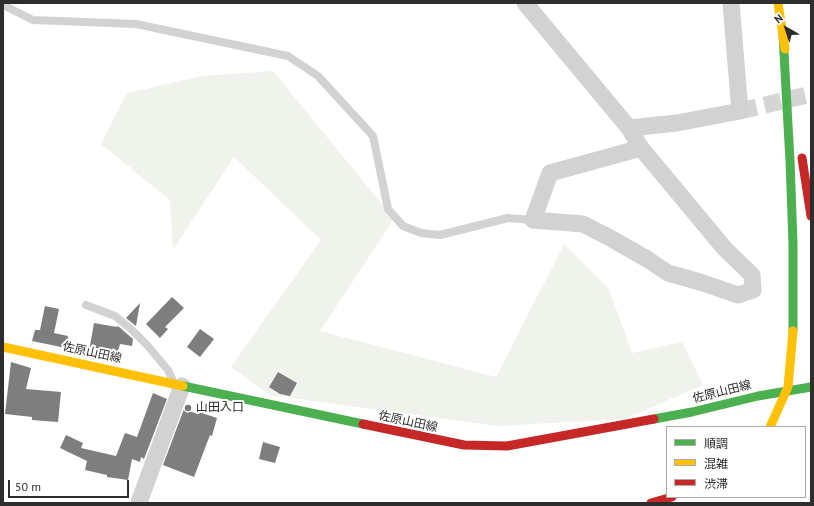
<!DOCTYPE html>
<meta charset="utf-8">
<style>
body{margin:0}
#map{position:relative;width:814px;height:506px;overflow:hidden;background:#fff;font-family:"PT Sans","Noto Sans JP",sans-serif}
canvas{display:block}
.frame{position:absolute;inset:0;border:4px solid #2d2d2d;pointer-events:none}
.legend{position:absolute;left:666px;top:426px;width:140px;height:72px;box-sizing:border-box;background:#fff;border:1px solid #ababab;margin:0;padding:5px 7px;list-style:none;font-size:12px;color:#2d2d2d}
.legend li{display:flex;align-items:center;gap:8px;height:20px}
.legend b{width:20px;border:1px solid #ababab}
.north{position:absolute;left:766px;top:8px;width:40px;height:40px;-webkit-text-stroke:3px #fff;paint-order:stroke;rotate:321deg;font-size:11px;font-weight:700;line-height:16px;text-align:center;color:#2d2d2d}
.north::after{content:'';display:block;margin:auto;width:14px;height:18px;background:#2d2d2d;clip-path:polygon(50% 0,100% 100%,50% 72%,0 100%)}
.scale{position:absolute;left:8px;top:480px;width:121px;height:18px;box-sizing:border-box;border:2px solid #2d2d2d;border-top:0;padding-left:5px;font-size:12px;line-height:14px;white-space:nowrap;color:#2d2d2d;-webkit-text-stroke:3px #fff;paint-order:stroke}
</style>
<div id="map">
<canvas width="814" height="506"></canvas>
<div class="frame"></div>
<ul class="legend">
<li><b style="height:5px;background:#4caf50"></b>順調</li>
<li><b style="height:5px;background:#ffc107"></b>混雑</li>
<li><b style="height:5px;background:#c62828"></b>渋滞</li>
</ul>
<div class="north">N</div>
<div class="scale">50 m</div>
</div>
<script>
const ctx = document.querySelector('canvas').getContext('2d');
ctx.lineJoin = 'round';
function paint(path, color) { ctx.fillStyle = color; ctx.fill(path, 'evenodd'); }
function trace(path, color, width, dash) { ctx.strokeStyle = color; ctx.lineWidth = width; ctx.lineCap = dash ? 'butt' : 'round'; ctx.setLineDash(dash || []); ctx.stroke(path); }
function drawText(font, color, halo, rows, align = 'center') {
  ctx.font = font + ' "PT Sans","Noto Sans JP",sans-serif'; ctx.lineWidth = 4; ctx.setLineDash([]); ctx.textBaseline = 'middle'; ctx.strokeStyle = halo; ctx.fillStyle = color; for (const [text, x, y, turn = 0] of rows) {
    ctx.save(); ctx.translate(x, y); ctx.rotate((+turn || 0) * Math.PI / 180); ctx.textAlign = isNaN(turn) ? turn : align; if (halo) ctx.strokeText(text, 0, 0); ctx.fillText(text, 0, 0); ctx.restore();
  }
}
paint(new Path2D(`
 M 273,71 L 394,219 L 320,331 L 496,377 L 564,244 L 609,289 L 632,353 L 682,342 L 703,385 L 625,419 L 497,426 L 270,395 L 231,367 L 321,240 L 234,157 L 173,250 L 170,200 L 101,144 L 127,93 L 203,76 Z`), '#f0f3ec');
paint(new Path2D(`
 M 172,297 L 184,308 L 165,327 L 168,329 L 160,338 L 146,324 Z
 M 140,303 L 136,326 L 126,318 Z
 M 45,306 L 59,309 L 54,333 L 68,336 L 66,348 L 32,341 L 35,330 L 40,330 Z
 M 94,323 L 117,327 L 118,326 L 133,339 L 132,346 L 120,344 L 117,355 L 89,351 Z
 M 200,329 L 214,339 L 200,357 L 187,347 Z
 M 11,362 L 31,368 L 26,389 L 61,392 L 58,422 L 32,420 L 32,417 L 5,414 Z
 M 278,372 L 297,383 L 290,396 L 280,394 L 269,387 Z
 M 153,393 L 167,399 L 144,459 L 141,457 L 140,462 L 132,459 L 128,480 L 107,477 L 107,475 L 85,470 L 87,461 L 60,448 L 66,435 L 83,443 L 81,448 L 116,456 L 125,433 L 137,437 Z
 M 184,409 L 195,413 L 196,411 L 217,418 L 212,436 L 210,435 L 194,477 L 163,465 Z
 M 263,442 L 280,447 L 275,463 L 259,459 Z`), '#7e7e7e');
trace(new Path2D(`
 M 740,111 L 811,94`), '#d5d5d5', 17, [17, 8]);
trace(new Path2D(`
 M 3,5 L 33,20 L 136,24 L 288,56 L 318,76 L 373,136 L 388,209 L 403,226 L 421,233 L 440,235 L 508,218 L 533,220
 M 86,305 L 115,316 L 131,329 L 147,345 L 168,370 L 173,381`), '#d2d2d2', 8);
trace(new Path2D(`
 M 525,3 L 629,128 L 641,148 L 725,249 L 752,275 L 753,290 L 738,295 L 700,282 L 668,273 L 647,259 L 612,239 L 583,224 L 533,220 L 550,173 L 641,148
 M 629,128 L 677,123 L 740,111 L 731,3
 M 139,503 L 142,494 L 182,386`), '#d2d2d2', 17);
trace(new Path2D(`
 M 783,35 L 790,161 L 793,243 L 793,331
 M 183,386 L 363,424
 M 654,419 L 692,412 L 758,396 L 811,387`), '#4caf50', 9);
trace(new Path2D(`
 M 778,3 L 785,49
 M 3,347 L 183,386`), '#ffc107', 9);
trace(new Path2D(`
 M 802,158 L 811,216
 M 363,424 L 464,445 L 507,446 L 654,419
 M 651,503 L 672,497`), '#c62828', 9);
trace(new Path2D(`
 M 770,427 L 788,387 L 793,331`), '#ffc107', 9);
for (const [x, y, r, color] of [
 [188,408,4,"#767676"]
]) { const dot = new Path2D(); dot.arc(x, y, r, 0, 2 * Math.PI); ctx.fillStyle = color; ctx.fill(dot); trace(dot, '#fff', 1.5); }
drawText('12px', '#2d2d2d', '#fff', [
 ["佐原山田線",92,353,12],
 ["佐原山田線",722,392,-14],
 ["佐原山田線",408,422,12]
]);
drawText('12px', '#2d2d2d', '#fff', [
 ["山田入口",196,408]
], 'left');
</script>
